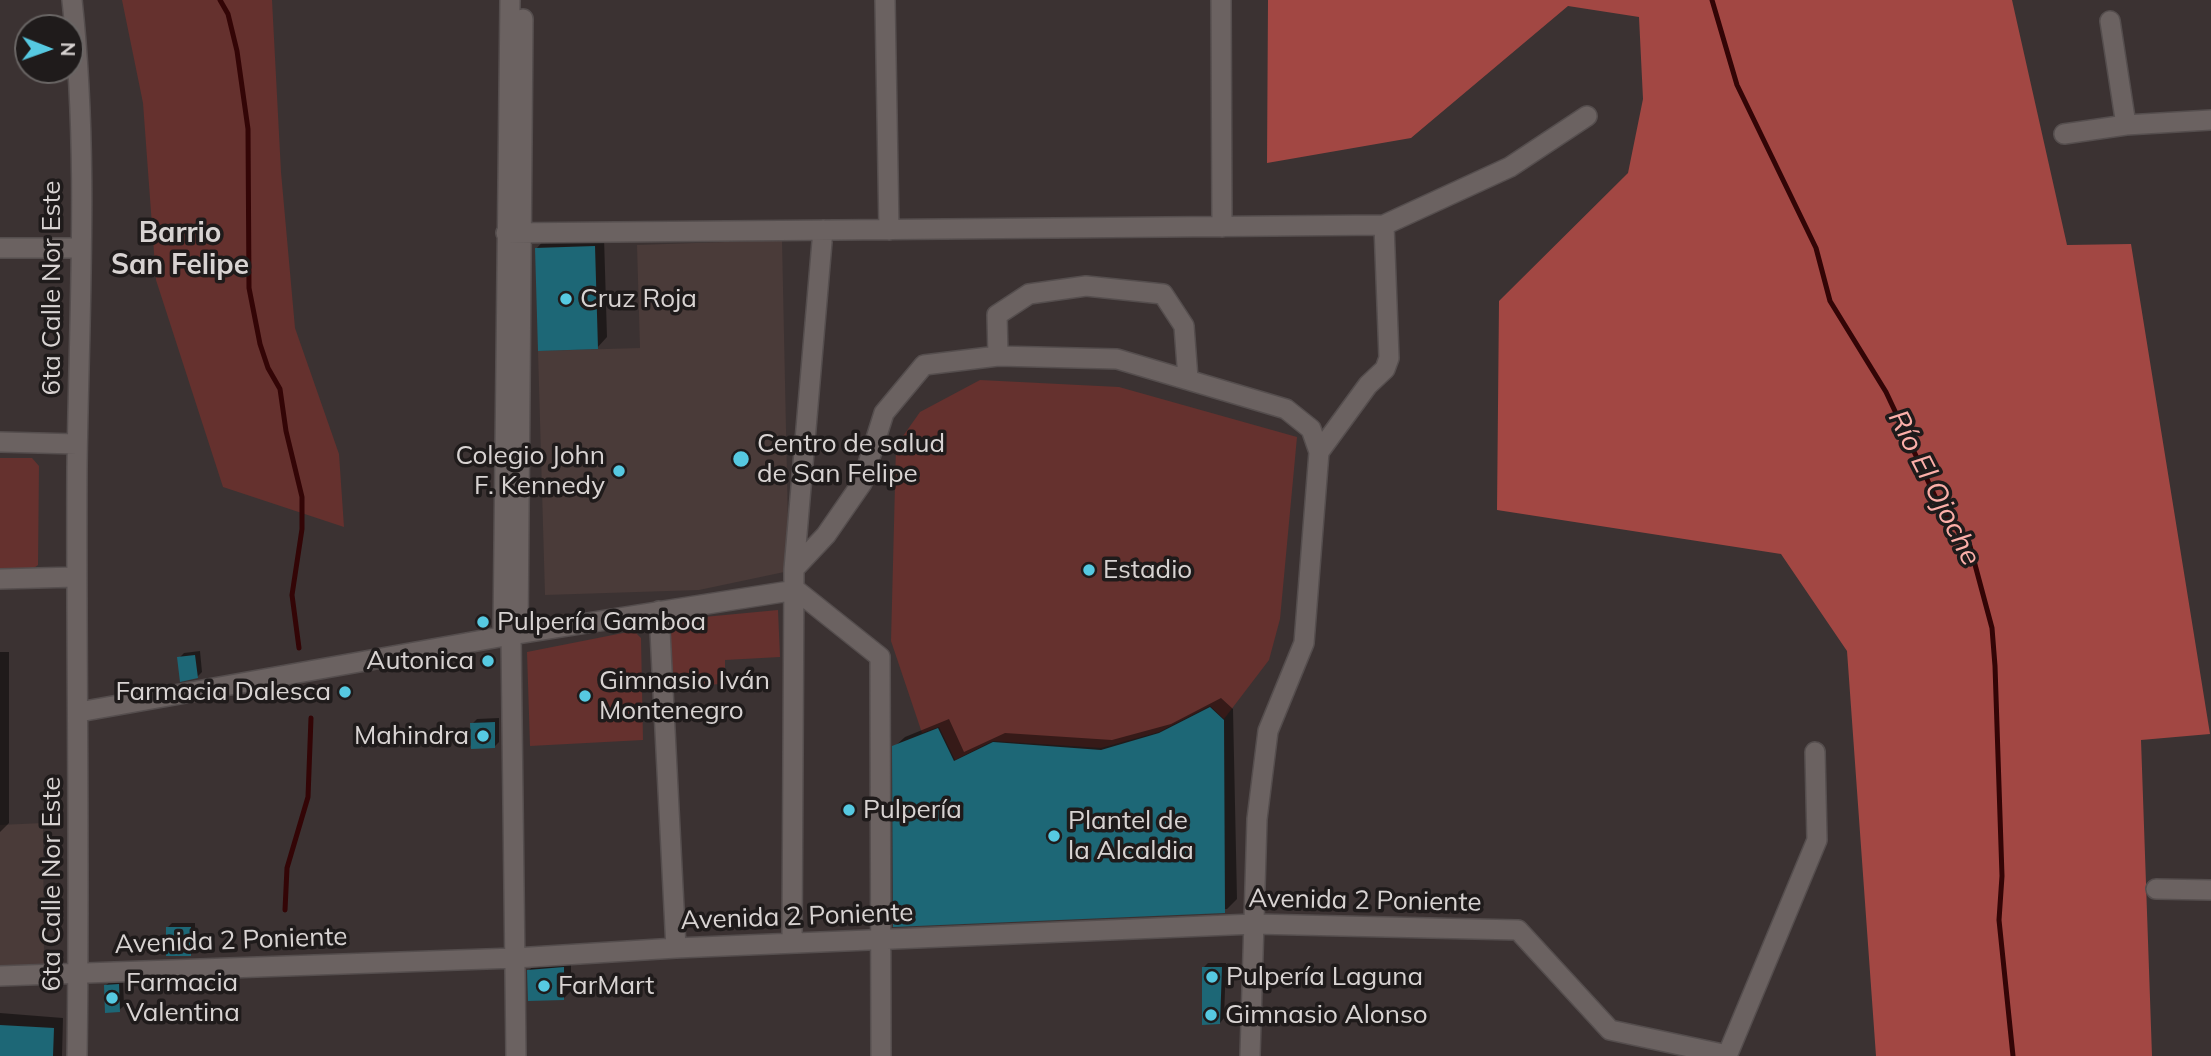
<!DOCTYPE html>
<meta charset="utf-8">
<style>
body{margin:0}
#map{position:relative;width:2211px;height:1056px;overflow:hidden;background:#3b3232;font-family:Mulish,sans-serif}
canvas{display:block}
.north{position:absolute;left:14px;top:14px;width:70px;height:70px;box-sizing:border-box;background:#1f1b1b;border:2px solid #696564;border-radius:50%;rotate:91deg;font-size:19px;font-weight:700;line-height:28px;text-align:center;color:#d8d3d2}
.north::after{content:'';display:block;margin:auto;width:24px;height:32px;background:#56c9e1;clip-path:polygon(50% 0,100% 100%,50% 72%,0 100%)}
</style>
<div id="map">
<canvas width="2211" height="1056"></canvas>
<div class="north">N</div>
</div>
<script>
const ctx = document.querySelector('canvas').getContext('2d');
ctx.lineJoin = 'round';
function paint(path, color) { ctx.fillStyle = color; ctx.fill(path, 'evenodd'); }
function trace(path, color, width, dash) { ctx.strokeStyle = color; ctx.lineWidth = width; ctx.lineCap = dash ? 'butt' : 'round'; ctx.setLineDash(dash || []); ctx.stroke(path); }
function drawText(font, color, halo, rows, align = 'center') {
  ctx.font = font + ' Mulish,sans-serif'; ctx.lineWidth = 7; ctx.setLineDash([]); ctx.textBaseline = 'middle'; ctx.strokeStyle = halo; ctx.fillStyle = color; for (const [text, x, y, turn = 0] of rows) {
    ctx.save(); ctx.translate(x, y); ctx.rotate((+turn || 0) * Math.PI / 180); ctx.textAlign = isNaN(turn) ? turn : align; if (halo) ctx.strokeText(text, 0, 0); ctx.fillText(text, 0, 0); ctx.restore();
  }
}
paint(new Path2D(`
 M 782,240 L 789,571 L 699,590 L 545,595 L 538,351 L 640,348 L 637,245 Z
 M 43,823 L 44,965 L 0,967 L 0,825 Z`), '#4a3b39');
paint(new Path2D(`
 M 122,0 L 272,0 L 281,172 L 295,328 L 339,454 L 344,527 L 223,487 L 156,280 L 143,103 Z
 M 980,380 L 1119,387 L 1297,437 L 1280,619 L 1269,660 L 1224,719 L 1210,706 L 1159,732 L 1101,748 L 993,741 L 955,760 L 939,727 L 922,733 L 891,641 L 896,446 L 920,412 Z
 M 0,458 L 32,458 L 39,466 L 38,565 L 30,571 L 0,571 Z
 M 778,610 L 780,657 L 725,660 L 725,684 L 668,686 L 665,638 L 672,620 Z
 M 628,632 L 636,633 L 641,638 L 643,740 L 530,746 L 527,652 Z`), '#65312e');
paint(new Path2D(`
 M 1268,0 L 2012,0 L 2067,245 L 2131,244 L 2210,734 L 2141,740 L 2152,1056 L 1876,1056 L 1847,651 L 1781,554 L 1497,510 L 1499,301 L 1628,173 L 1643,99 L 1639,17 L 1568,6 L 1411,138 L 1267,163 Z`), '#a24743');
paint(new Path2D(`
 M 604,237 L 607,337 L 597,348 L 536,249 L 546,238 Z
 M 200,651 L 202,672 L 197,677 L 179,658 L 184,653 Z
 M 0,652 L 9,652 L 9,823 L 0,832 Z
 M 1221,698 L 1233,709 L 1237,899 L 1227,909 L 895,925 L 894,747 L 905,737 L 949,719 L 964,752 L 1005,733 L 1112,740 L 1171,724 Z
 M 499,718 L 499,742 L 494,747 L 472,724 L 477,719 Z
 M 172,923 L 195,923 L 195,950 L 190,955 L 168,927 Z
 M 571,961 L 571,991 L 563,999 L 529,970 L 537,963 Z
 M 1208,963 L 1226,963 L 1224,1018 L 1220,1023 L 1203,968 Z
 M 123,980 L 124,1006 L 119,1010 L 106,985 L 111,981 Z
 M 0,1013 L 63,1018 L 62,1056 L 0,1056 Z`), '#0007');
trace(new Path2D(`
 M 220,0 L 228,14 L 237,51 L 248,129 L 249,288 L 260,344 L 268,368 L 280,389 L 286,431 L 302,497 L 302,529 L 292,595 L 299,648
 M 1712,0 L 1737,85 L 1816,248 L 1830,301 L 1886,392 L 1941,509 L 1970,546 L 1992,628 L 1995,666 L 2002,876 L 1999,920 L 2013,1056
 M 285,910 L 287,868 L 308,797 L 311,718`), '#330506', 5);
paint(new Path2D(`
 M 595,246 L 598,349 L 538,351 L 535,248 Z
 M 195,655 L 198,678 L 180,682 L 177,657 Z
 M 1210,707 L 1224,720 L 1225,913 L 893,927 L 892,746 L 938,728 L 954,761 L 993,742 L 1101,750 L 1159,733 Z
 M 495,722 L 495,748 L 471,749 L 470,723 Z
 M 166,927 L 191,927 L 191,956 L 166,956 Z
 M 564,967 L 564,1000 L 528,1001 L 527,970 Z
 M 1202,967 L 1222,967 L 1220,1024 L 1202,1025 Z
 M 119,984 L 120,1012 L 105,1013 L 104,985 Z
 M 0,1025 L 54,1028 L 53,1056 L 0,1056 Z`), '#1d6776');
const minor = new Path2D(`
 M 72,0 C 89,153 79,313 77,467 C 76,663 80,860 77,1056
 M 885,0 L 889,230
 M 1221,0 L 1222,227
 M 2110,21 L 2126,125 L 2211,120
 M 2064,134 L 2126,125
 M 506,233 L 1384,225 L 1510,167 L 1587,116
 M 0,248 L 80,248
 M 998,356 L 997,315 L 1029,294 L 1086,286 L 1163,294 L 1184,326 L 1188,379
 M 0,442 L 77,444
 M 1319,452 L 1368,385 L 1385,369 L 1389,358 L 1384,225
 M 794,569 L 826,535 L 862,483 L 884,413 L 924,365 L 998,356 L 1117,359 L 1286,409 L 1311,429 L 1319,452 L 1304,643 L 1268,731 L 1257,819 L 1250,1056
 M 0,579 L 76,577
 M 659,611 L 676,948
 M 518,634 L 523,19
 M 511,635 L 516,1056
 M 503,636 L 510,0
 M 79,712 L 511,635 L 796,590 L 880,657 L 881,1056
 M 2156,889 L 2211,890
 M 792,943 L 794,569 L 823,230
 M 0,976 L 515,958 L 676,948 L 1254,924 L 1518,930 L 1610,1030 L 1727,1055
 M 1727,1056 L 1817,840 L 1815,752`);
trace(minor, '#554e4e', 22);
trace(minor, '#6b6261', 19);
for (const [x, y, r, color] of [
 [566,299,7,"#56c9e1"],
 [741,459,9,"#56c9e1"],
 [619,471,7,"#56c9e1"],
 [1089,570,7,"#56c9e1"],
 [483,622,7,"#56c9e1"],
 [488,661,7,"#56c9e1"],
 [345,692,7,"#56c9e1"],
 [585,696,7,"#56c9e1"],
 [483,736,7,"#56c9e1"],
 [849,810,7,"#56c9e1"],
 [1054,836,7,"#56c9e1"],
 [1212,977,7,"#56c9e1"],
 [544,986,7,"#56c9e1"],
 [112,998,7,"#56c9e1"],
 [1211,1015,7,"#56c9e1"]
]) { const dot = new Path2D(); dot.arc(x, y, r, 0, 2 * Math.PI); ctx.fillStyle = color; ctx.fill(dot); trace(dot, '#1f1b1b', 2.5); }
drawText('26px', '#d8d3d2', '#1f1b1b', [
 ["6ta Calle Nor Este",52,288,-90],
 ["6ta Calle Nor Este",52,884,-90],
 ["Avenida 2 Poniente",1365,901,1],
 ["Avenida 2 Poniente",797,917,-2],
 ["Avenida 2 Poniente",231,941,-2]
]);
drawText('26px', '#d8d3d2', '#1f1b1b', [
 ["Cruz Roja",580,299],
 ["Centro de salud",757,444],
 ["de San Felipe",757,474],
 ["Colegio John",605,456,"right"],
 ["F. Kennedy",605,486,"right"],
 ["Estadio",1103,570],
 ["Pulpería Gamboa",497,622],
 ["Autonica",474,661,"right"],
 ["Gimnasio Iván",599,681],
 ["Montenegro",599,711],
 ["Farmacia Dalesca",331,692,"right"],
 ["Mahindra",469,736,"right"],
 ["Pulpería",863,810],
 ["Plantel de",1068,821],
 ["la Alcaldia",1068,851],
 ["Pulpería Laguna",1226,977],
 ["Farmacia",126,983],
 ["Valentina",126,1013],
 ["FarMart",558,986],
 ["Gimnasio Alonso",1225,1015]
], 'left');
drawText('bold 28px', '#d8d3d2', '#1f1b1b', [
 ["Barrio",180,234],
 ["San Felipe",180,266]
]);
drawText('italic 28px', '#fcafa9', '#1f1b1b', [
 ["Río El Ojoche",1934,488,63]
]);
</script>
